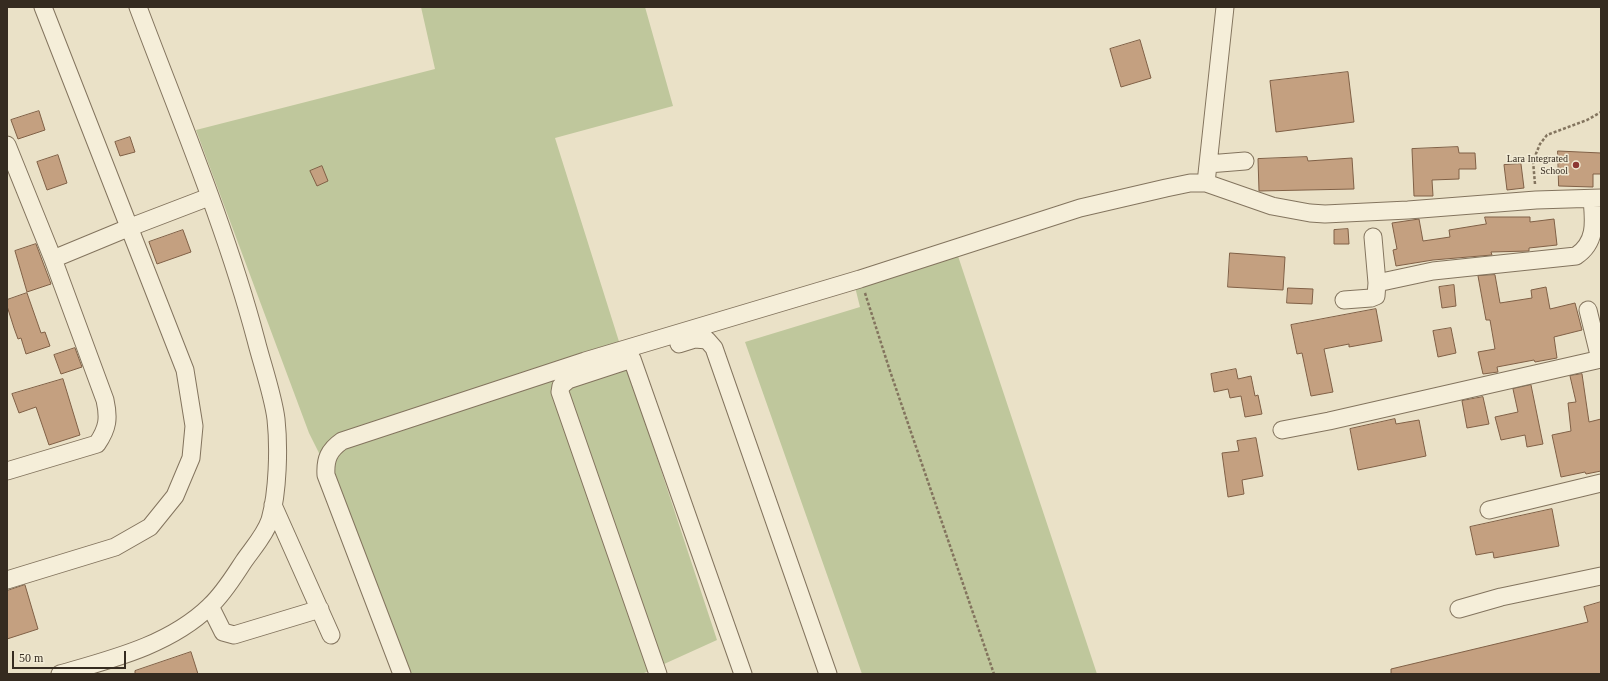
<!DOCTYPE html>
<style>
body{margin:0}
#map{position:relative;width:1608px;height:681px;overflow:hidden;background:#eae1c7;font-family:"Times New Roman",serif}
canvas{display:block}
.frame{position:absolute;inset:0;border:8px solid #352b20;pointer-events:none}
.scale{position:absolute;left:12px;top:651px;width:114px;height:18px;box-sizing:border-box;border:2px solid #352b20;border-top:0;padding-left:5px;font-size:12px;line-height:14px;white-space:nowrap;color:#352b20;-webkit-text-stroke:3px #f2ebd5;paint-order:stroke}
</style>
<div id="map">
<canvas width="1608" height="681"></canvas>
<div class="frame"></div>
<div class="scale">50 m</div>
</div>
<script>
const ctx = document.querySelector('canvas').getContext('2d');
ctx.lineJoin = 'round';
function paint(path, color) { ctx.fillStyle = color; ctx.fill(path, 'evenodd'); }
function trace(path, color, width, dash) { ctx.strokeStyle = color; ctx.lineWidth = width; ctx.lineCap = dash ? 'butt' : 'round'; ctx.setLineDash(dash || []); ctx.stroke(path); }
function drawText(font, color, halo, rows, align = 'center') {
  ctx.font = font + ' "Times New Roman",serif'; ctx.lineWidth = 3; ctx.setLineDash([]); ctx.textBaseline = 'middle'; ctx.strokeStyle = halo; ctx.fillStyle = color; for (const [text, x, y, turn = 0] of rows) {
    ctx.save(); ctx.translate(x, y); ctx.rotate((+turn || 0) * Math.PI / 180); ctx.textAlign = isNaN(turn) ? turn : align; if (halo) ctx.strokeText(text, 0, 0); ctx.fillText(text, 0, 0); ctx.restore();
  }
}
paint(new Path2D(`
 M 421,7 L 645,7 L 673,106 L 555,138 L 627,367 L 717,640 L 642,674 L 408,674 L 334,483 L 309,433 L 196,130 L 435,69 Z
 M 958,256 L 1097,674 L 862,674 L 745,342 L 860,307 L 855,287 Z`), '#bfc79c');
const building = new Path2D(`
 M 1140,40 L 1151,78 L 1121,87 L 1110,49 Z
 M 1348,72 L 1354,122 L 1276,132 L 1270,81 Z
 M 39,111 L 45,130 L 18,139 L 11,120 Z
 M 130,137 L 135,152 L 120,156 L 115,142 Z
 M 1458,147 L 1459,153 L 1475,153 L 1476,169 L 1459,169 L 1459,179 L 1432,180 L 1433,196 L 1414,196 L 1412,149 Z
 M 1558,151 L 1601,153 L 1601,174 L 1593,174 L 1593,187 L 1559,186 Z
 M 58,155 L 67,183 L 47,190 L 37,162 Z
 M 1307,157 L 1308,161 L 1352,158 L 1354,189 L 1259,191 L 1258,159 Z
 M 1521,164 L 1524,188 L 1507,190 L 1504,165 Z
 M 322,166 L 328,181 L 317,186 L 310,171 Z
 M 1485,217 L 1530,217 L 1530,222 L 1554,219 L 1557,245 L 1529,248 L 1529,251 L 1491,252 L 1492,255 L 1433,260 L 1396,266 L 1393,250 L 1397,249 L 1392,223 L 1419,219 L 1423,241 L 1450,237 L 1449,230 L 1486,224 Z
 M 1348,229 L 1349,244 L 1334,244 L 1334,230 Z
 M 183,230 L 191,252 L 157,264 L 149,242 Z
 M 36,244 L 51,284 L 27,292 L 15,251 Z
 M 1230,253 L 1285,257 L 1283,290 L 1228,287 Z
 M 1495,275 L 1500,303 L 1532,298 L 1531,290 L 1546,287 L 1550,309 L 1575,303 L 1582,330 L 1554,337 L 1557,358 L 1535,362 L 1534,360 L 1497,367 L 1498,372 L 1483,374 L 1478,352 L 1495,349 L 1490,320 L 1486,320 L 1478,276 Z
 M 1454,285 L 1456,306 L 1442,308 L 1439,287 Z
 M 1288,288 L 1313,289 L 1312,304 L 1287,303 Z
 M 27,293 L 41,333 L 45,332 L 50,346 L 26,354 L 21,338 L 18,339 L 14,328 L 7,306 L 7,300 Z
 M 1376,309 L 1382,341 L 1349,347 L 1349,344 L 1324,349 L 1333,392 L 1311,396 L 1302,353 L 1297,354 L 1291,325 Z
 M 1451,328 L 1456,353 L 1438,357 L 1433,331 Z
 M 75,348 L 82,367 L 61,374 L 54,355 Z
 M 1236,369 L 1238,379 L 1251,376 L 1255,396 L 1258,395 L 1262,414 L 1245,417 L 1241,396 L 1230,398 L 1228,389 L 1214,392 L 1211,374 Z
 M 1582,374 L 1589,422 L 1601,419 L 1601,471 L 1586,474 L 1585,472 L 1561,477 L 1552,435 L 1571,431 L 1568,403 L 1576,402 L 1570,376 Z
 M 63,379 L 80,435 L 49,445 L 36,407 L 19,413 L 12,394 Z
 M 1531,385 L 1543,444 L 1527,447 L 1525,435 L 1501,440 L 1495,417 L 1518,412 L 1513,389 Z
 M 1483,397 L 1489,424 L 1467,428 L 1462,401 Z
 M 1395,419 L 1396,424 L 1419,420 L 1426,456 L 1358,470 L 1350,429 Z
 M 1256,438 L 1263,476 L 1242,480 L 1244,494 L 1228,497 L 1222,453 L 1239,451 L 1237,441 Z
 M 1552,509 L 1559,546 L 1494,558 L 1493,552 L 1476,555 L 1470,527 Z
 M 25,585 L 38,629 L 7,639 L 7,591 Z
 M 1601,602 L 1601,674 L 1391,674 L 1391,669 L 1588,622 L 1584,607 Z
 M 191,652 L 198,674 L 135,674 L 135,671 Z`);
paint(building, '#c4a080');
trace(building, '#806046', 1);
const minor = new Path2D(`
 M 7,145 L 53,259 L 105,400 C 109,418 108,428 97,444 L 7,471
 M 1208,164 L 1245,161
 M 1206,183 L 1225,7
 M 53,259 L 128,228 L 209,197
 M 1377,283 L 1433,271 L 1576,256 C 1597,242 1594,221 1592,199
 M 1344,300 L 1371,298 L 1376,296 L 1377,283 L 1373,237
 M 1588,310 L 1600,359
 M 679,344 L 695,339 L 707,340 L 714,348 L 828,674
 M 632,359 L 743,674
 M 629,360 L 568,380 L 561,386 L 560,392 L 658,674
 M 1282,430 L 1329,421 L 1601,359
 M 273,505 L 331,635
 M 1489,510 L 1601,483
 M 7,580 L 115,547 L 150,527 L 175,496 L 191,458 L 194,426 L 185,370 L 43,7
 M 210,606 L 223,632 L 234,635 L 320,609
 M 1459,609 L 1501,597 L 1601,576
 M 60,674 C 112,659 170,645 210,606 C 224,593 234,576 244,561 C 253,548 265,535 270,520 C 278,492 279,447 276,419 C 273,395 262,364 256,340 C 226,227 179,116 138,7
 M 402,674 L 326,475 C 325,459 329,450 342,441 L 585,361 L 860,279 L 1080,208 L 1166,188 L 1190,183 L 1206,183 L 1272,206 L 1310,213 L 1325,214 L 1408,210 L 1536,200 L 1601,198`);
trace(minor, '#83745e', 19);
trace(new Path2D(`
 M 1535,184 L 1533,161 L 1540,144 L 1547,135 L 1587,120 L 1601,112
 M 865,293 L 890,371 L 994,674`), '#83745e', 2.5, [3, 2]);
trace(minor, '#f5eed9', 17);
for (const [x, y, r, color] of [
 [1576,165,4,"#8c3834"]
]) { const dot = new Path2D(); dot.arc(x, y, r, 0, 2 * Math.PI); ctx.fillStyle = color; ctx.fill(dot); trace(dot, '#f2ebd5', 1.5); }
drawText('10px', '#352b20', '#f2ebd5', [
 ["Lara Integrated",1568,159],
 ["School",1568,171]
], 'right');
</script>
